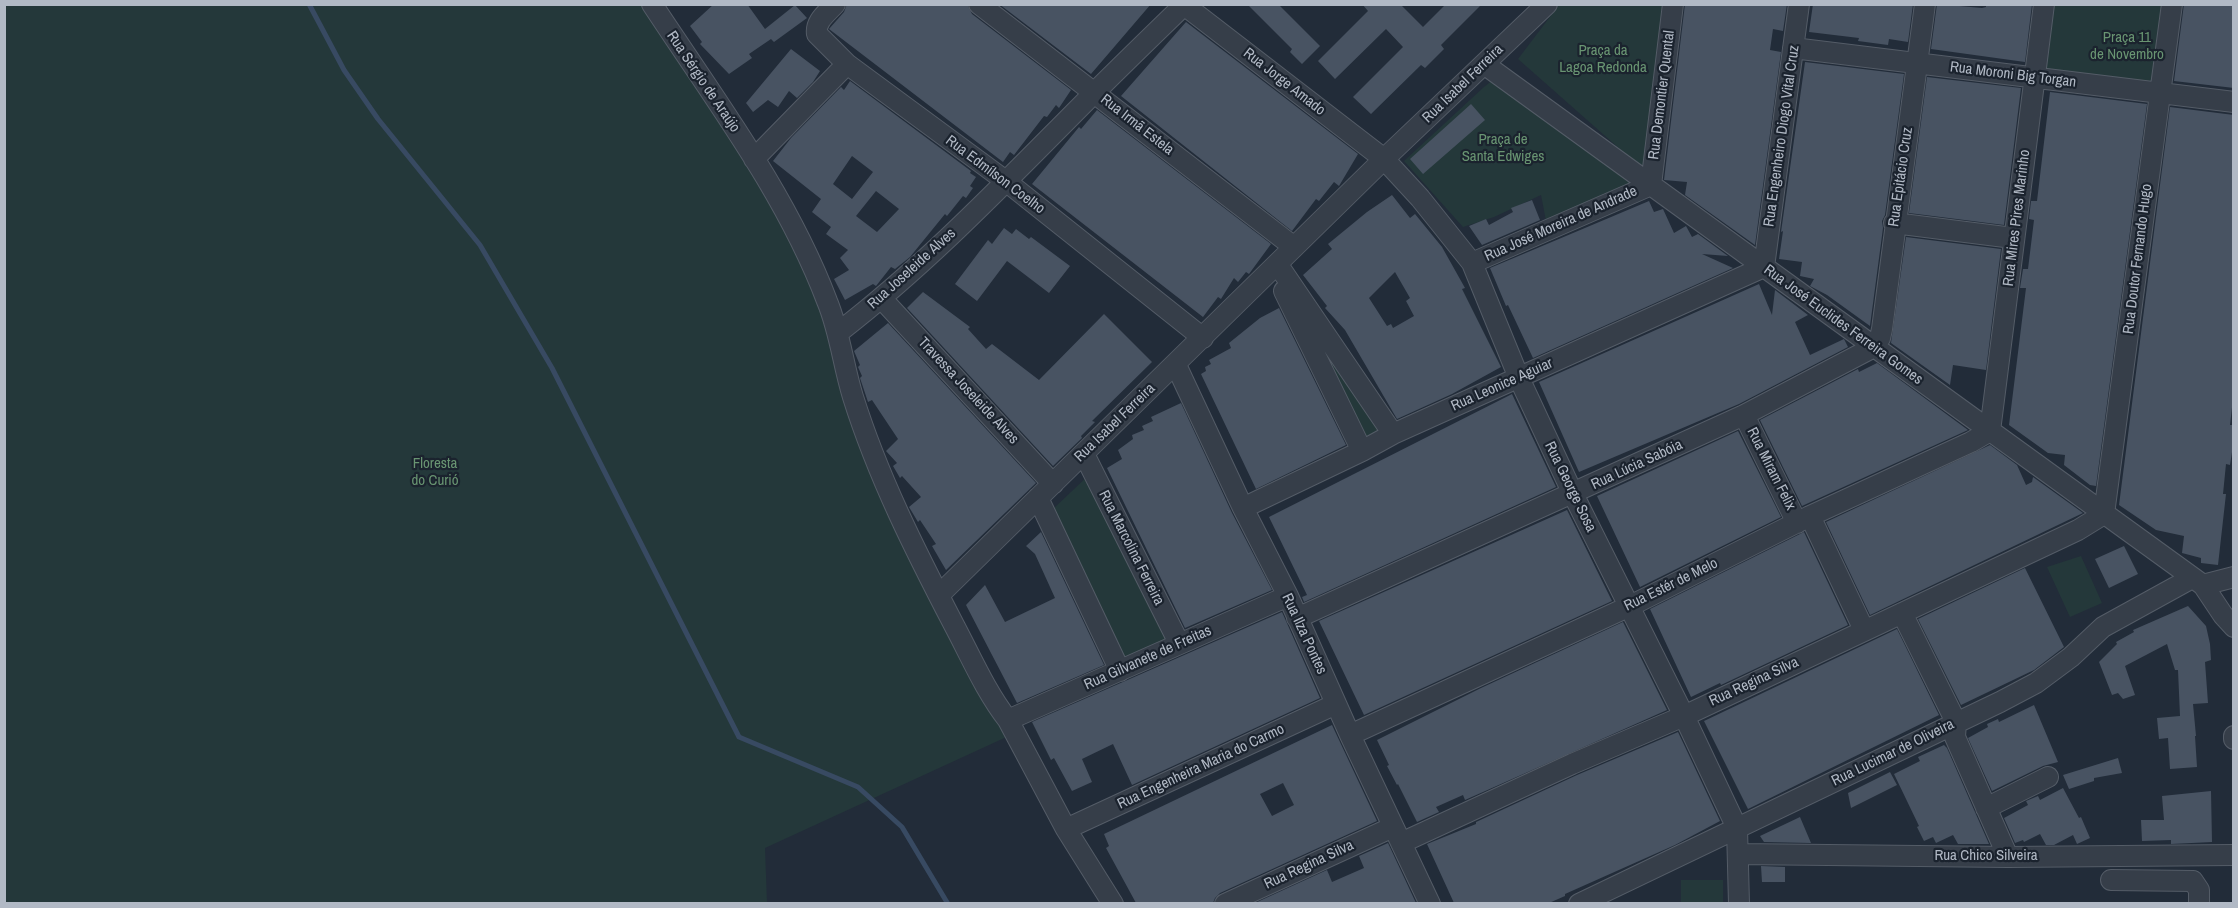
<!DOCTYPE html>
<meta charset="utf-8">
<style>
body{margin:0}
#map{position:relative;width:2238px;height:908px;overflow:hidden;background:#222c39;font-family:"Archivo Narrow",sans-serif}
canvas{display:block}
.frame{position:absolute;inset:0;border:6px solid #b1b9c5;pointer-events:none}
</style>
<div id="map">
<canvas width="2238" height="908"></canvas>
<div class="frame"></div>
</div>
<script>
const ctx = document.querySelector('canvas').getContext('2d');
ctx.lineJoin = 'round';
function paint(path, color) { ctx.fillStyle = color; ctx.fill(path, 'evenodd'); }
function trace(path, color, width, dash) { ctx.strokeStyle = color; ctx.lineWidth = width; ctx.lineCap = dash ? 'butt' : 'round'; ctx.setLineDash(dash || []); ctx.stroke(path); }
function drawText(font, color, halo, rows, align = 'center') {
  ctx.font = font + ' "Archivo Narrow",sans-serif'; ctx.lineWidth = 4.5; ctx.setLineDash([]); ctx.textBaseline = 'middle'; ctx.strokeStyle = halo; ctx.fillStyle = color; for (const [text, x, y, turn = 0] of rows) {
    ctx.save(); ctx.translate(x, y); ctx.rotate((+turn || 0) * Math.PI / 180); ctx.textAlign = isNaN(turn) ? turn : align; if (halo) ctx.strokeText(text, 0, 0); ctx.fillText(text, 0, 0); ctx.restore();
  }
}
paint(new Path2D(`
 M 5,5 L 648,5 L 775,191 L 851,343 L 869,441 L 1013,734 L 765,848 L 767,903 L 5,904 Z
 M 1559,5 L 1666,5 L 1646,172 L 1518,59 Z
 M 2043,5 L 2174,5 L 2164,94 L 2035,76 Z
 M 1503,72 L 1642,184 L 1547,226 L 1541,195 L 1494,217 L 1463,227 L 1404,161 L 1484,87 Z
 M 1294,291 L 1384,430 L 1362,441 Z
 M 1091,473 L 1171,639 L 1125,661 L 1053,509 Z
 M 2081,556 L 2102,603 L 2070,617 L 2047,567 Z
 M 1681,880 L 1723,880 L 1723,903 L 1681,903 Z`), '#24383a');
trace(new Path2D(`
 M 309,4 L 344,70 L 378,119 L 480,245 L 552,368 L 739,737 L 858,787 L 902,827 L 948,904`), '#384a62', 5);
paint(new Path2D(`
 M 714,4 L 747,4 L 765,29 L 795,5 L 807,18 L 774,42 L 771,39 L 749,54 L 752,58 L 729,74 L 700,44 L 702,42 L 690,26 Z
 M 847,4 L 967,4 L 972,14 L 1071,90 L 1059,108 L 1056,105 L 1047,117 L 1044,116 L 1014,155 L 1010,152 L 1003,162 L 829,29 L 844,12 Z
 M 999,4 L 1151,4 L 1091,74 Z
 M 1247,4 L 1278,4 L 1320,46 L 1302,64 L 1290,52 L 1292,49 Z
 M 1362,4 L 1400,4 L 1423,27 L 1446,4 L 1482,4 L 1441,45 L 1444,49 L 1425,68 L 1421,65 L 1371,114 L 1353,97 L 1403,47 L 1386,29 L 1335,79 L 1318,61 L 1368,11 Z
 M 1685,4 L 1787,4 L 1783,31 L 1773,29 L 1770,50 L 1781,52 L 1755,245 L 1685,195 L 1687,182 L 1664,180 Z
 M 1813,4 L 1913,4 L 1908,42 L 1889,39 L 1888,45 L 1858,41 L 1859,38 L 1809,32 Z
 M 1937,4 L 1982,8 L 1986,7 L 1986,4 L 2032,4 L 2025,62 L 1931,49 Z
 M 2184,4 L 2234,4 L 2234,88 L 2174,81 Z
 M 1186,22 L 1358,154 L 1339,186 L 1334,182 L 1319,201 L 1316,199 L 1292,231 L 1121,96 Z
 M 791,49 L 820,71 L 813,82 L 797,98 L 789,91 L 778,107 L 768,100 L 753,112 L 746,103 Z
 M 1805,62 L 1904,74 L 1885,215 L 1882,221 L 1883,228 L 1870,326 L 1827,295 L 1810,286 L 1814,279 L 1800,276 L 1802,262 L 1779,259 L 1783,231 L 1781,232 Z
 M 1927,77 L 2021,88 L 2004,225 L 1909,213 Z
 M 850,81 L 971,171 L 970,173 L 976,177 L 970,186 L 973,188 L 966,198 L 963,196 L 947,216 L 945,214 L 910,257 L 895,269 L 891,267 L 876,286 L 873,284 L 845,300 L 834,279 L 849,270 L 840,258 L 848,250 L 826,234 L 831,227 L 812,212 L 821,199 L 773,161 L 791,138 L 841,87 L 844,90 ZM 852,156 L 873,172 L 852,199 L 833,184 ZM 876,191 L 899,209 L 877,232 L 856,216 Z
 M 2050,92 L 2147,104 L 2096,486 L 2090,485 L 2064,465 L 2065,455 L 2048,453 L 2009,425 L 2026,288 L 2020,288 L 2023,269 L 2028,269 L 2034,220 L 2029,219 L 2031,201 L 2037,201 Z
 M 1471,104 L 1485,120 L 1423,174 L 1410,159 Z
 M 2170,107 L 2234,115 L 2234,390 L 2230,425 L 2234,425 L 2234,439 L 2230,465 L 2226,464 L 2223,494 L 2226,494 L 2218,565 L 2201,563 L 2201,558 L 2182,553 L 2184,536 L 2156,530 L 2119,505 Z
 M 1097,110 L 1271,244 L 1249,274 L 1246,272 L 1238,282 L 1234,278 L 1221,299 L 1218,297 L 1203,317 L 1032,184 L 1079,127 L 1081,129 Z
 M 1392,195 L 1410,218 L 1415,214 L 1442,247 L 1465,288 L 1462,289 L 1501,367 L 1452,394 L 1397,419 L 1345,330 L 1325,308 L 1327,306 L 1303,275 L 1332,249 L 1328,244 L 1367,212 ZM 1395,272 L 1410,298 L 1406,301 L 1414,316 L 1393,328 L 1391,324 L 1387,326 L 1369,298 Z
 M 1532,200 L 1540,220 L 1482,245 L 1469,226 L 1486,219 L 1489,225 L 1513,212 L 1511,208 Z
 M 1649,201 L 1654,212 L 1663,209 L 1674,233 L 1686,226 L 1692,237 L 1698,234 L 1728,256 L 1702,254 L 1733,268 L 1533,358 L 1508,305 L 1506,306 L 1490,268 Z
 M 1004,228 L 1012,234 L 1016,229 L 1029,239 L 1031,237 L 1070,266 L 1049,293 L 1007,261 L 977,301 L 955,284 L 988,240 L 992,244 Z
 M 1906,237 L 2001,249 L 1986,370 L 1953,365 L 1950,385 L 1891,343 Z
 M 1759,284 L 1772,315 L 1775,290 L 1808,315 L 1795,322 L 1810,355 L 1844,339 L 1848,347 L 1739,404 L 1579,472 L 1539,382 Z
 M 923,292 L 970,327 L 968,329 L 986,349 L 992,344 L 1039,380 L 1104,314 L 1152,362 L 1092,421 L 1095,422 L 1081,436 L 1082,438 L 1053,466 L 907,308 Z
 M 1279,308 L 1346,445 L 1256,489 L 1201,374 L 1206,371 L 1205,367 L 1211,364 L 1209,360 L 1231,348 L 1229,343 L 1260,318 Z
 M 888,323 L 1036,483 L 946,570 L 932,546 L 936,544 L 920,520 L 918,522 L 909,507 L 921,497 L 902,476 L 900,478 L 893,466 L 897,463 L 886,451 L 898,439 L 872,400 L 868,402 L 860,378 L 862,376 L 858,367 L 860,365 L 854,351 Z
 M 1877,363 L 1968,430 L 1802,506 L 1760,420 L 1858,369 L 1859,372 Z
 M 1512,394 L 1556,487 L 1304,602 L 1302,597 L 1307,595 L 1269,517 Z
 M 1181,403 L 1232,513 L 1272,590 L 1185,628 L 1107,468 L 1122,459 L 1118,450 L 1133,439 L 1132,435 L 1144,430 L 1142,426 L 1153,421 L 1151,417 Z
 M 1738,431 L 1781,517 L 1640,587 L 1597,496 Z
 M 1990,445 L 2017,465 L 2026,485 L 2032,482 L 2033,477 L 2083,513 L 1870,615 L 1826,522 Z
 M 1567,510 L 1612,601 L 1364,715 L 1319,621 Z
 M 1041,532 L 1104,665 L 1017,703 L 966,605 L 985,585 L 1005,622 L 1055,598 L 1035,554 L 1026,546 Z
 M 1804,532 L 1848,625 L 1721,685 L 1720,683 L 1691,697 L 1650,609 Z
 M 2124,546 L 2138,574 L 2109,588 L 2095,559 Z
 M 2025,568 L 2064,647 L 2034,670 L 1961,705 L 1918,619 Z
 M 2188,606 L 2206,626 L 2210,644 L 2211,660 L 2205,662 L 2208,703 L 2193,704 L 2196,736 L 2195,736 L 2197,767 L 2170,769 L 2168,738 L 2159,739 L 2157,718 L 2180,716 L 2178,670 L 2175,670 L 2167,644 L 2125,666 L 2135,695 L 2123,699 L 2118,693 L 2112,695 L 2099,662 L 2117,644 L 2116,642 L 2134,632 L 2133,630 Z
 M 1282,612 L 1320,698 L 1132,785 L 1113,744 L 1082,759 L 1092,782 L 1072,791 L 1054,758 L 1051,760 L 1032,722 Z
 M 1623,622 L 1667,710 L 1465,800 L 1463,795 L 1436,807 L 1439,812 L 1417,822 L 1398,784 L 1397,785 L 1387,766 L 1389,765 L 1377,740 L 1481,688 Z
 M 1897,629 L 1939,715 L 1748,809 L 1704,721 Z
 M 2034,705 L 2058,762 L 2043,766 L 1992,791 L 1968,738 L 1988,727 L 1987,724 L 1998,719 L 1999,722 Z
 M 1332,725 L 1377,821 L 1220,893 L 1215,898 L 1213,903 L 1136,903 L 1106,848 L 1109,846 L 1104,834 ZM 1283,783 L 1294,805 L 1272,816 L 1260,794 Z
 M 1678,732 L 1720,821 L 1675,845 L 1565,894 L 1565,896 L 1549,903 L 1454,903 L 1427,844 L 1476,824 L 1476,822 L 1577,775 Z
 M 1944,745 L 1947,748 L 1989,844 L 1958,844 L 1953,835 L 1936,843 L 1933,837 L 1924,841 L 1917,827 L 1919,826 L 1894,774 L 1920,761 L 1918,757 Z
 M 2118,758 L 2122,773 L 2094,778 L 2094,781 L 2069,789 L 2063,775 Z
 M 1890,772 L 1897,785 L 1851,808 L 1848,793 Z
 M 2063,788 L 2079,818 L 2081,817 L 2090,838 L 2077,844 L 2073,835 L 2054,845 L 2046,845 L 2040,834 L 2024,842 L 2023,840 L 2015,843 L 2004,818 L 2028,805 L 2026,801 L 2038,796 L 2040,800 Z
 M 2211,791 L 2212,842 L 2171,844 L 2171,840 L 2142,841 L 2141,820 L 2164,820 L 2162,796 Z
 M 1800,817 L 1811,843 L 1764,842 L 1760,836 Z
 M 1388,843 L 1416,903 L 1255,903 L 1327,870 L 1332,882 L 1364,868 L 1359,856 Z
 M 1761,866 L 1785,867 L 1785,882 L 1762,882 Z`), '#485362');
const street = new Path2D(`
 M 652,4 C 715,100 786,193 827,301 C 840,332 843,365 853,397 C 878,477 916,552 954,625 C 971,657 986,692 1008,720 L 1066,829 L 1113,904
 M 835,4 C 827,13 815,21 817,34 L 847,64 L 1007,182 L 1203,338
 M 979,4 L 1294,247
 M 1183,4 L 1384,159 L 1420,198 L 1472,263 L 1519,378 L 1573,494 L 1684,716 L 1737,828 L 1739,904
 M 1793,48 L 2234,102
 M 1484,64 L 2203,585 L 2223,615 L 2234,627
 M 754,159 L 847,64
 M 1894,223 L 2013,238
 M 1472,263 L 1651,185 L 1673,4
 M 1278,265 L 1393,434
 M 1284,291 L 1362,451
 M 882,299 L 1053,484
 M 839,332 C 931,261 1011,176 1093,94 C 1123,64 1154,34 1185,4
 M 1176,365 L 1243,508 L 1288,596 L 1350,735 L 1430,904
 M 1744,415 L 1797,523
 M 1084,454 L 1179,643
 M 1038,498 L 1120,671
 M 1243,508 L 1362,451 L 1393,434 L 1764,267 L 1799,4
 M 1810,516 L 1864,630
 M 2203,585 L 2234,577
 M 939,595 L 1384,159 L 1547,4
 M 1902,613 L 1956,722 L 1955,737 L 2008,857
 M 1297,618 L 1744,415 L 1874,347 L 1880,338 L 1882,329 L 1925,4
 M 1008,720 L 1288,596
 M 1350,735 L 1630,606 L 1810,516 L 1971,442 L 1990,431 L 2044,4
 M 2234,736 L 2234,739
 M 1986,808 L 2048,777
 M 1066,829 L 1336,704
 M 1401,843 L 1572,764 L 1684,716 L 2078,530 L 2104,514 L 2172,4
 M 1738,854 L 2008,857 L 2234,855
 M 2111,880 L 2193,881 L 2199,890 L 2199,904
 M 1225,904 L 1393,827
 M 1579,904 L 2000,702 L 2036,683 L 2071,657 L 2103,627 L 2192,578`);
trace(street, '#545c67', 22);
trace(street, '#363e49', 20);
drawText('15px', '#699572', '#1b232e', [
 ["Praça 11",2127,38],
 ["de Novembro",2127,55],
 ["Praça da",1603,51],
 ["Lagoa Redonda",1603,68],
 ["Praça de",1503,140],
 ["Santa Edwiges",1503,157],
 ["Floresta",435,464],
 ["do Curió",435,481]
]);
drawText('15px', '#b1b9c5', '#1b232e', [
 ["Rua Moroni Big Torgan",2013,75,7],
 ["Rua Sérgio de Araújo",703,82,56],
 ["Rua Jorge Amado",1284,82,38],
 ["Rua Isabel Ferreira",1463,84,-44],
 ["Rua Demontier Quental",1662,95,-83],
 ["Rua Irmã Estela",1137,125,38],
 ["Rua Engenheiro Diogo Vital Cruz",1782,136,-82],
 ["Rua Edmílson Coelho",995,175,37],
 ["Rua Epitácio Cruz",1901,177,-82],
 ["Rua Mires Pires Marinho",2017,218,-83],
 ["Rua José Moreira de Andrade",1561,224,-24],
 ["Rua Doutor Fernando Hugo",2138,259,-83],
 ["Rua Joseleide Alves",912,269,-42],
 ["Rua José Euclides Ferreira Gomes",1843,325,36],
 ["Rua Leonice Aguiar",1502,385,-24],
 ["Travessa Joseleide Alves",968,391,47],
 ["Rua Isabel Ferreira",1115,423,-44],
 ["Rua Lúcia Sabóia",1637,465,-25],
 ["Rua Miram Felix",1771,469,63],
 ["Rua George Sosa",1570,487,64],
 ["Rua Marcolina Ferreira",1131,548,63],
 ["Rua Estér de Melo",1671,585,-26],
 ["Rua Ilza Pontes",1304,634,65],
 ["Rua Gilvanete de Freitas",1148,658,-24],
 ["Rua Regina Silva",1754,682,-25],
 ["Rua Lucimar de Oliveira",1893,753,-26],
 ["Rua Engenheira Maria do Carmo",1201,767,-25],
 ["Rua Chico Silveira",1986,856],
 ["Rua Regina Silva",1309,865,-25]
]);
</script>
